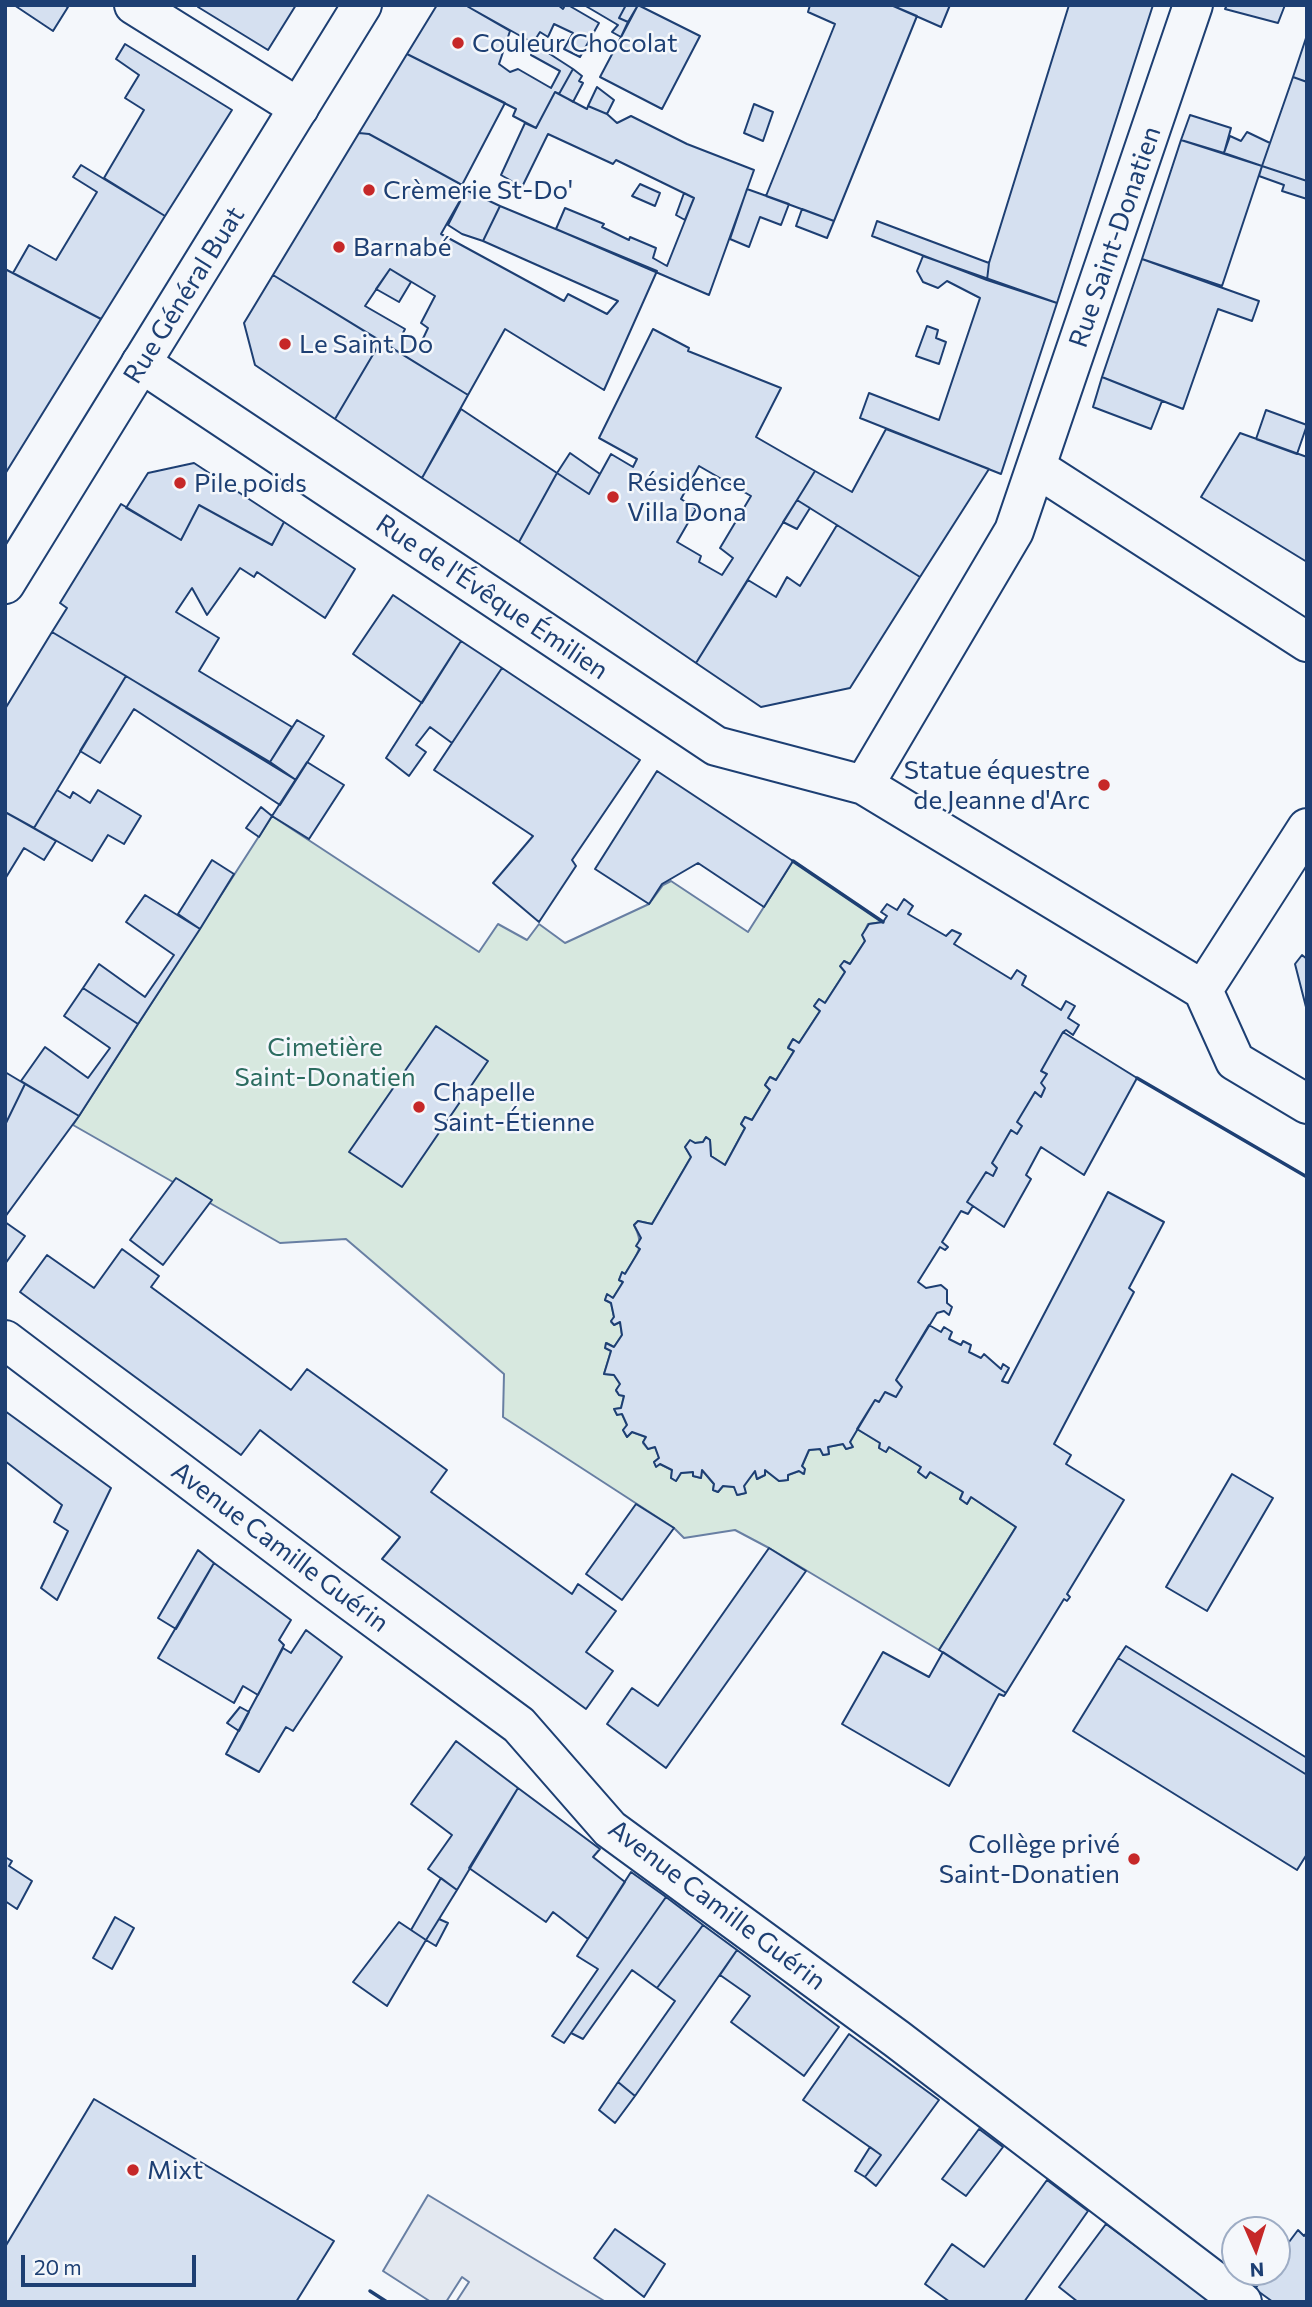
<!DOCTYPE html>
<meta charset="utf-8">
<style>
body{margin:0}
#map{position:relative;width:1312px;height:2307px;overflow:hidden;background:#f4f7fb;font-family:Commissioner,sans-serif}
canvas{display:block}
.frame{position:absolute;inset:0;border:7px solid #1d3f73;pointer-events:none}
.north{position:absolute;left:1221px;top:2216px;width:70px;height:70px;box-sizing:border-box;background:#f4f7fb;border:2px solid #9eadc5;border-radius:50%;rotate:177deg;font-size:19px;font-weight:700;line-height:28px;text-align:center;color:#1d3f73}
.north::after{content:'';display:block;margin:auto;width:24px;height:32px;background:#c62828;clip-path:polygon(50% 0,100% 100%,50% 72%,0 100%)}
.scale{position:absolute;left:21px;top:2255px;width:175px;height:32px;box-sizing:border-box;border:4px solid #1d3f73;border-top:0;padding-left:9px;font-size:21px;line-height:24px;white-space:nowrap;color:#1d3f73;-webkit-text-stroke:5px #f4f7fb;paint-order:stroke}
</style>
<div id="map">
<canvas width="1312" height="2307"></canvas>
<div class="frame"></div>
<div class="north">N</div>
<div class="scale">20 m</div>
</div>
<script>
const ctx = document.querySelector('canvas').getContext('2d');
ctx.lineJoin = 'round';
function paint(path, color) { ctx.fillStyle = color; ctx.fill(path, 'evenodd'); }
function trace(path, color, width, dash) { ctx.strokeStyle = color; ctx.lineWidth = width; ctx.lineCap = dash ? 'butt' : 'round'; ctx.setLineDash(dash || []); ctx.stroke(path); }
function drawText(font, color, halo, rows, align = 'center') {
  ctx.font = font + ' Commissioner,sans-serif'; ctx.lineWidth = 5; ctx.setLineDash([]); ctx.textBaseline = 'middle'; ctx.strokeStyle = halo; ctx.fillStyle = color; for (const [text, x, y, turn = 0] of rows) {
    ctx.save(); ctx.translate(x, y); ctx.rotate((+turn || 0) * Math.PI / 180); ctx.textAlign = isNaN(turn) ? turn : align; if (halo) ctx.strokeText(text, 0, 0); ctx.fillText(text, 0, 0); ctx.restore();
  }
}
const green = new Path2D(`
 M 272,816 L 479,952 L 498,924 L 527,940 L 539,924 L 565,943 L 649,904 L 663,885 L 671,881 L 748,932 L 793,861 L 883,922 L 868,924 L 863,935 L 865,941 L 850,964 L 844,961 L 845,972 L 825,1003 L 819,999 L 814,1006 L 820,1011 L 799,1043 L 793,1039 L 788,1047 L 794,1051 L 776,1080 L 770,1077 L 765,1085 L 770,1090 L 752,1120 L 745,1117 L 741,1124 L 745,1128 L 725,1165 L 711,1156 L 710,1140 L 706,1137 L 703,1142 L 695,1143 L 690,1141 L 685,1147 L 691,1157 L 652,1224 L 638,1221 L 634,1225 C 646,1248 637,1254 625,1274 L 622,1273 L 619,1280 L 623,1282 L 613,1298 L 607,1295 L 605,1300 L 611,1303 L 614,1317 L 611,1322 L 614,1325 L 620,1322 L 622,1335 L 614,1347 L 607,1343 L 611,1351 L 604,1374 L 614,1375 L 620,1384 L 616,1391 L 619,1395 L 624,1396 L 621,1408 L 615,1409 L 617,1414 L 622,1414 L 627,1425 L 623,1430 L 627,1437 L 632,1432 L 646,1437 L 643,1443 L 648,1449 L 655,1447 L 659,1458 L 654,1462 L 656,1466 L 660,1464 L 672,1470 L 671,1478 L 676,1481 L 681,1473 L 693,1472 L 693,1476 L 701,1478 L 702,1470 L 714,1484 L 713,1490 L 718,1492 L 723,1486 L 734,1487 L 738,1495 L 745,1493 L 744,1486 L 755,1471 L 757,1479 L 765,1475 L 765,1470 L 779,1481 L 788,1480 L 788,1475 L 799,1471 L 803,1474 L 802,1466 L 809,1450 L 820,1449 L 824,1455 L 829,1454 L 828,1447 L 843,1444 L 846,1449 L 852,1447 L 850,1442 L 857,1429 L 880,1443 L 879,1448 L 886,1452 L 889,1447 L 921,1467 L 918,1472 L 926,1478 L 930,1472 L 963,1492 L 960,1499 L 967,1504 L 971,1497 L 1016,1527 L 939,1650 L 769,1548 L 735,1530 L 684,1538 L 674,1528 L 503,1417 L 504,1374 L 346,1239 L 280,1243 L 73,1125 Z`);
paint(green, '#d7e8df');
trace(green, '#687fa3', 2);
const parking = new Path2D(`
 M 428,2195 L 606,2302 L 456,2302 L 469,2282 L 462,2277 L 446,2302 L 431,2302 L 383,2271 Z`);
paint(parking, '#e3e8f0');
trace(parking, '#687fa3', 2);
const building = new Path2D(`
 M 14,5 L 64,5 L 68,7 L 53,31 Z
 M 200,5 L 296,5 L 268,50 L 198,7 Z
 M 437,5 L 465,5 L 510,31 L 499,64 L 510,72 L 518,69 L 551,88 L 560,71 L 531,55 L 536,45 L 573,69 L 559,94 L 555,92 L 536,128 L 513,116 L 516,109 L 407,54 Z
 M 465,5 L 558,5 L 563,9 L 565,5 L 568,5 L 599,23 L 580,57 L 564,49 L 573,33 L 554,24 L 548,37 L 540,32 L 533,43 Z
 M 584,5 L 626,5 L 619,18 L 628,22 L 621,37 L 612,32 L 618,25 Z
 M 626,5 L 638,5 L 628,22 L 619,18 Z
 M 638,5 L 700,36 L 662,109 L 600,77 Z
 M 810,5 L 891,5 L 917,16 L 834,221 L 766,196 L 835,24 L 808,12 Z
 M 891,5 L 950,5 L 941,27 Z
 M 1069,5 L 1153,5 L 1057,303 L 987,280 L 989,263 Z
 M 1227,5 L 1285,5 L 1278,23 L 1225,9 Z
 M 1307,35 L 1307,82 L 1293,77 Z
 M 125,44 L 232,110 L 165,216 L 104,178 L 144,110 L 125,98 L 139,75 L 116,59 Z
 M 407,54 L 505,103 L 462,185 L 369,134 L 359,133 Z
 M 573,69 L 582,76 L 579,81 L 583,83 L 573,102 L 559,94 Z
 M 1293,77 L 1307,82 L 1307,181 L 1262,166 Z
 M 597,87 L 614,100 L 607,114 L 588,106 Z
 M 555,92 L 587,109 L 588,106 L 607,114 L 617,123 L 631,116 L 687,144 L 754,170 L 709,295 L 556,229 L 565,208 L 604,224 L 602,227 L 629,240 L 630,237 L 656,248 L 653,258 L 667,266 L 694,198 L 616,160 L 613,164 L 548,134 L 522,187 L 501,175 L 525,123 L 536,128 Z
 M 754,104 L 773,112 L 763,141 L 744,133 Z
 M 1190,115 L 1231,128 L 1224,153 L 1181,140 Z
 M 1247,132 L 1270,143 L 1262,166 L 1224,153 L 1230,136 L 1241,141 Z
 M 359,133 L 369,134 L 462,185 L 466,190 L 441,234 L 564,301 L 568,294 L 607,314 L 618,301 L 483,241 L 500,206 L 657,271 L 604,390 L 505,329 L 468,395 L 273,275 ZM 390,269 L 435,296 L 421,323 L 428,328 L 420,345 L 403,333 L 405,329 L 365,306 Z
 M 1181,140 L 1262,166 L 1222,286 L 1142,259 Z
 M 81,165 L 165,216 L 101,319 L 13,273 L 29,245 L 56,260 L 97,192 L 73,177 Z
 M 1262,166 L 1307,181 L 1307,199 L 1282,191 L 1284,185 L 1259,176 Z
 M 640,184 L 660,193 L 655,206 L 632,196 Z
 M 747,189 L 789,204 L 781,225 L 760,217 L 749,247 L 730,239 Z
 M 466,190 L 500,206 L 483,241 L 462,234 L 448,225 Z
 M 684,193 L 694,198 L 685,220 L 676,215 Z
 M 802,209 L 834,221 L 827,238 L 796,226 Z
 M 877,221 L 989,263 L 987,280 L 872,236 Z
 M 923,256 L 1057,303 L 1001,474 L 860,418 L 869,393 L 939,420 L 980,298 L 947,281 L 938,288 L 923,282 L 917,271 Z
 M 1142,259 L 1259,301 L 1252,321 L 1218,309 L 1183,409 L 1102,377 Z
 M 5,269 L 101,319 L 5,474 Z
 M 390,269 L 411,282 L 399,302 L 376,289 Z
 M 273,275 L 381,341 L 335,419 L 255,365 L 244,323 Z
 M 927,326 L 938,330 L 936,338 L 946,342 L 939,364 L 916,356 Z
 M 653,329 L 689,348 L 688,351 L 781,388 L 756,437 L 815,471 L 696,663 L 519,542 L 557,473 L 589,494 L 611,454 L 633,467 L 637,459 L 599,438 ZM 699,466 L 751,496 L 720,548 L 733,558 L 722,575 L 699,562 L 701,556 L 677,542 L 696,509 L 681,499 Z
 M 381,341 L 468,395 L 422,478 L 335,419 Z
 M 1102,377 L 1162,401 L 1151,429 L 1093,407 Z
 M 461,409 L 557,473 L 519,542 L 422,478 Z
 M 1266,410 L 1307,425 L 1297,454 L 1256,439 Z
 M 886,429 L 989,469 L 920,577 L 797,500 L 815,471 L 852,492 Z
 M 1240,433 L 1307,457 L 1307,562 L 1201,497 Z
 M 570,453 L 600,474 L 589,494 L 557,473 Z
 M 194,463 L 284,522 L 272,545 L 199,505 L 181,540 L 126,508 L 148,473 Z
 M 797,500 L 810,508 L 797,529 L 783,522 Z
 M 121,504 L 181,540 L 199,505 L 272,545 L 284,522 L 355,569 L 325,618 L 257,572 L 254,577 L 240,568 L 207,615 L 192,588 L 176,612 L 219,638 L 199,671 L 292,727 L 270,762 L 52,632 L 67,608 L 60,603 Z
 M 837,525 L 920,577 L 850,688 L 761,707 L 696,663 L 748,580 L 776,597 L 787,577 L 800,586 Z
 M 393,595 L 461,641 L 422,703 L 353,654 Z
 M 52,632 L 126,676 L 34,828 L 5,812 L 5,709 Z
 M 461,641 L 502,668 L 452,743 L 430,727 L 416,745 L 426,752 L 409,776 L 386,758 Z
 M 502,668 L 640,760 L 572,860 L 576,866 L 539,922 L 493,883 L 533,836 L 434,770 Z
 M 126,676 L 296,780 L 280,805 L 134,709 L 100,763 L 80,751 Z
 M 297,720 L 324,736 L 296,780 L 270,762 Z
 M 307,762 L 344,785 L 309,839 L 272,816 Z
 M 657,771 L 793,861 L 764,907 L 698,863 L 662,884 L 649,904 L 595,869 Z
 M 57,790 L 70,798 L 73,792 L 90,803 L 98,790 L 141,816 L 124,844 L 108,835 L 92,861 L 34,828 Z
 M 261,807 L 272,816 L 259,837 L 246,828 Z
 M 5,812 L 56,841 L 44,860 L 24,848 L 5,879 Z
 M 212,860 L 234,874 L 200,929 L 178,914 Z
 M 145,895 L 200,929 L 138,1024 L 83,988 L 99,964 L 145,997 L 174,955 L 126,922 Z
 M 904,899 L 913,906 L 908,914 L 946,936 L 952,930 L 961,934 L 954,944 L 1011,979 L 1017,970 L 1026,976 L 1022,985 L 1061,1010 L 1066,1001 L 1075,1006 L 1068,1018 L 1079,1025 L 1073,1035 L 1066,1030 L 1063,1032 L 1041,1071 L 1047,1074 L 1041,1083 L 1045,1088 L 1041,1097 L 1035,1092 L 1017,1122 L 1022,1126 L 1017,1134 L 1011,1130 L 992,1163 L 997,1168 L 993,1176 L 986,1172 L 967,1202 L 973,1206 L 968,1214 L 961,1211 L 942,1242 L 948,1247 L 945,1250 L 940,1247 L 918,1282 L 926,1288 L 941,1285 L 947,1290 L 947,1303 L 952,1307 L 949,1315 L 944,1311 L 937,1313 L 896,1380 L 902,1387 L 896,1397 L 885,1392 L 879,1402 L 875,1400 L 850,1442 L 853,1447 L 846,1449 L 843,1444 L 828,1447 L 829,1454 L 823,1455 L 820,1449 L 809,1450 L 802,1466 L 805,1469 L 804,1474 L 799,1471 L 788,1475 L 788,1480 L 779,1481 L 765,1470 L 765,1475 L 757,1479 L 755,1471 L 744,1486 L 746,1493 L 737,1495 L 734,1487 L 723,1486 L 718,1492 L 713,1490 L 714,1484 L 702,1470 L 701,1478 L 693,1476 L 693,1472 L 681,1473 L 676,1481 L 671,1478 L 672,1470 L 660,1464 L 656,1467 L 654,1462 L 659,1458 L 655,1447 L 648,1449 L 643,1442 L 646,1437 L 632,1432 L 627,1437 L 623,1430 L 627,1425 L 622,1414 L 617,1415 L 614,1409 L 621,1408 L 624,1396 L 619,1395 L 616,1390 L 620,1384 L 614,1375 L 604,1374 L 611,1351 L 605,1348 L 606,1343 L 614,1347 L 622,1335 L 620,1322 L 614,1325 L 611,1321 L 614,1317 L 611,1303 L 605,1300 L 607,1294 L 613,1298 L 623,1282 L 619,1280 L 622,1272 L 625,1274 L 640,1249 L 636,1246 L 641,1238 L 634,1225 L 638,1221 L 652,1224 L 691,1157 L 685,1147 L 690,1140 L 695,1143 L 703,1142 L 706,1137 L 710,1140 L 711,1156 L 725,1165 L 745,1128 L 741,1124 L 745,1117 L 752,1120 L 770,1090 L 765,1085 L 770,1077 L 776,1080 L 794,1051 L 788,1048 L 793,1039 L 799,1043 L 820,1011 L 814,1006 L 819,999 L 825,1003 L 845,972 L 840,966 L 844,961 L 850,964 L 865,941 L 862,935 L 869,924 L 883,922 L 887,916 L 881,912 L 887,904 L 897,910 Z
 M 1302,955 L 1307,959 L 1307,1011 L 1295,964 Z
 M 83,988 L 138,1024 L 79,1116 L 21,1081 L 45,1047 L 88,1078 L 110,1048 L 64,1016 Z
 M 436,1026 L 488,1061 L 402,1187 L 349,1152 Z
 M 1063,1032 L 1137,1078 L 1084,1175 L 1041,1147 L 1026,1175 L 1031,1179 L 1004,1227 L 967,1202 L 986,1172 L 993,1176 L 997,1168 L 992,1163 L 1011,1130 L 1017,1134 L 1022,1126 L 1017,1122 L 1035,1092 L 1041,1097 L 1045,1088 L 1041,1083 L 1047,1074 L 1041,1071 Z
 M 5,1072 L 25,1084 L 5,1125 Z
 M 25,1084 L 79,1116 L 5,1217 L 5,1125 Z
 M 176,1178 L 212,1200 L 163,1265 L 130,1240 Z
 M 1108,1192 L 1164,1222 L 1129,1288 L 1134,1292 L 1054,1444 L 1071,1455 L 1066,1464 L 1124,1500 L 1067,1594 L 1070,1597 L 1067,1601 L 1064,1599 L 1006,1693 L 939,1650 L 1016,1527 L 971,1497 L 967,1504 L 960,1499 L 963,1492 L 930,1472 L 926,1478 L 918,1472 L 921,1467 L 889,1447 L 886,1452 L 879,1448 L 880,1443 L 857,1429 L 875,1400 L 879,1402 L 885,1392 L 896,1397 L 902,1387 L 896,1380 L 929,1325 L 941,1332 L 944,1327 L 952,1332 L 949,1339 L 961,1345 L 963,1341 L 971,1345 L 969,1352 L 981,1358 L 984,1354 L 1001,1369 L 1003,1364 L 1009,1368 L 1002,1381 L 1008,1383 Z
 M 5,1222 L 25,1236 L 5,1264 Z
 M 122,1249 L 159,1276 L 151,1287 L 291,1390 L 307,1369 L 447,1470 L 431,1492 L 572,1594 L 578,1584 L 616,1611 L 586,1652 L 613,1671 L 586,1709 L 382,1559 L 400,1537 L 260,1430 L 241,1455 L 20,1292 L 47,1255 L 94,1288 Z
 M 5,1411 L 111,1488 L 57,1600 L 41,1588 L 68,1531 L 54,1522 L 62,1505 L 5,1461 Z
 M 1232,1474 L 1273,1498 L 1207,1611 L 1166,1587 Z
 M 636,1504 L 674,1528 L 622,1600 L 586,1574 Z
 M 769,1548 L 806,1571 L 666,1768 L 607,1724 L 632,1688 L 658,1706 Z
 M 198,1550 L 214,1563 L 176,1629 L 158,1618 Z
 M 214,1563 L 291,1620 L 279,1640 L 284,1645 L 258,1695 L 243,1686 L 234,1703 L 158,1658 Z
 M 306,1630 L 342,1657 L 293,1731 L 286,1727 L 259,1772 L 226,1754 L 283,1648 L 291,1653 Z
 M 1126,1646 L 1307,1758 L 1307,1775 L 1118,1658 Z
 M 883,1652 L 929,1677 L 943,1652 L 1006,1693 L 1004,1696 L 999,1694 L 949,1786 L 842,1724 Z
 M 1118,1658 L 1307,1775 L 1307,1854 L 1297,1870 L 1073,1731 Z
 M 240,1707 L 249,1712 L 239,1731 L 227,1723 Z
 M 456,1741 L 518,1788 L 457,1890 L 428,1869 L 452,1835 L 411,1804 Z
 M 518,1788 L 600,1849 L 593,1857 L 625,1882 L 588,1939 L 553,1912 L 546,1922 L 469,1868 Z
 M 5,1857 L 12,1861 L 9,1866 L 32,1881 L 17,1909 L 5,1901 Z
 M 631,1872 L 666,1897 L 564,2043 L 552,2036 L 598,1969 L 577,1956 Z
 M 441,1878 L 457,1890 L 426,1940 L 411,1930 Z
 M 666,1897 L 703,1925 L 657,1988 L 632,1970 L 583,2039 L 571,2033 Z
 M 115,1917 L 134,1928 L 112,1969 L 93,1958 Z
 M 439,1919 L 448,1923 L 436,1946 L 426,1940 Z
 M 399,1922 L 426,1940 L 387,2006 L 353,1982 Z
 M 703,1925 L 737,1950 L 635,2096 L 618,2082 L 675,2001 L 657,1988 Z
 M 737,1950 L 839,2027 L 804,2076 L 731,2022 L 750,1996 L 720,1975 Z
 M 849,2034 L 939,2100 L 876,2186 L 865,2177 L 881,2155 L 803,2100 Z
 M 618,2082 L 635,2096 L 615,2123 L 599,2110 Z
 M 94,2099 L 334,2241 L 296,2302 L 5,2302 L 5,2247 Z
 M 979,2129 L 1003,2147 L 966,2196 L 942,2179 Z
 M 870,2147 L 881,2155 L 865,2177 L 855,2171 Z
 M 1047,2180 L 1088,2211 L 1024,2302 L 950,2302 L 925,2284 L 952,2244 L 984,2267 Z
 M 1106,2224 L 1211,2302 L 1078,2302 L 1059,2287 Z
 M 615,2229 L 665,2264 L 644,2297 L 594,2258 Z
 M 1298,2230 L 1304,2236 L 1307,2232 L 1307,2302 L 1273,2302 L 1255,2289 L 1267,2272 L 1277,2272 L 1277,2258 Z`);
paint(building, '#d5e0f0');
trace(building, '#1d3f73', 2);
const minor = new Path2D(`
 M 134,5 L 299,108
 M 141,363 L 716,746 L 864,785 L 1203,990
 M 1037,468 L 1307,642
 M 864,785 L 1014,531 L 1193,5
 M 1203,990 L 1307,828
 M 1203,990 L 1235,1061 L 1307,1104
 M 5,1340 L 329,1585 L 519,1725 L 610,1829 L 897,2039 L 1242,2302`);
const major = new Path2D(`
 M 5,584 L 362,5`);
trace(minor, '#1d3f73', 42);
trace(major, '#1d3f73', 42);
trace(minor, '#f4f7fb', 38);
trace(major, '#f4f7fb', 38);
trace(new Path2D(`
 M 793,861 L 883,922
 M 1137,1078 L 1307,1177
 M 370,2291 L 387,2302`), '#1d3f73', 3.5);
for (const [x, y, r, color] of [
 [458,43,7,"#c62828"],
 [369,190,7,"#c62828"],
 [339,247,7,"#c62828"],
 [285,344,7,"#c62828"],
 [180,483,7,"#c62828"],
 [613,497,7,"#c62828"],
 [1104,785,7,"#c62828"],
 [419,1107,7,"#c62828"],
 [1134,1859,7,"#c62828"],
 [133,2170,7,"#c62828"]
]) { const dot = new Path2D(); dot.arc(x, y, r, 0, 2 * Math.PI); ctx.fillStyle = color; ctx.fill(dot); trace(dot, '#f4f7fb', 2.5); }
drawText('26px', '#1d3f73', '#f4f7fb', [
 ["Couleur Chocolat",472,43],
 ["Crèmerie St-Do'",383,190],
 ["Barnabé",353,247],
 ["Le Saint Do",299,344],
 ["Résidence",627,482],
 ["Villa Dona",627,512],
 ["Pile poids",194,483],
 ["Statue équestre",1090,770,"right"],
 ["de Jeanne d'Arc",1090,800,"right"],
 ["Chapelle",433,1092],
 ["Saint-Étienne",433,1122],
 ["Collège privé",1120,1844,"right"],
 ["Saint-Donatien",1120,1874,"right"],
 ["Mixt",147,2170]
], 'left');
drawText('26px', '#1d3f73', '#f4f7fb', [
 ["Rue Saint-Donatien",1115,237,-71],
 ["Rue Général Buat",184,295,-58],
 ["Rue de l'Évêque Émilien",492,597,34],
 ["Avenue Camille Guérin",280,1547,37],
 ["Avenue Camille Guérin",717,1905,37]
]);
drawText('26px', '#2c6c60', '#f4f7fb', [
 ["Cimetière",325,1047],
 ["Saint-Donatien",325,1077]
]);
</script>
